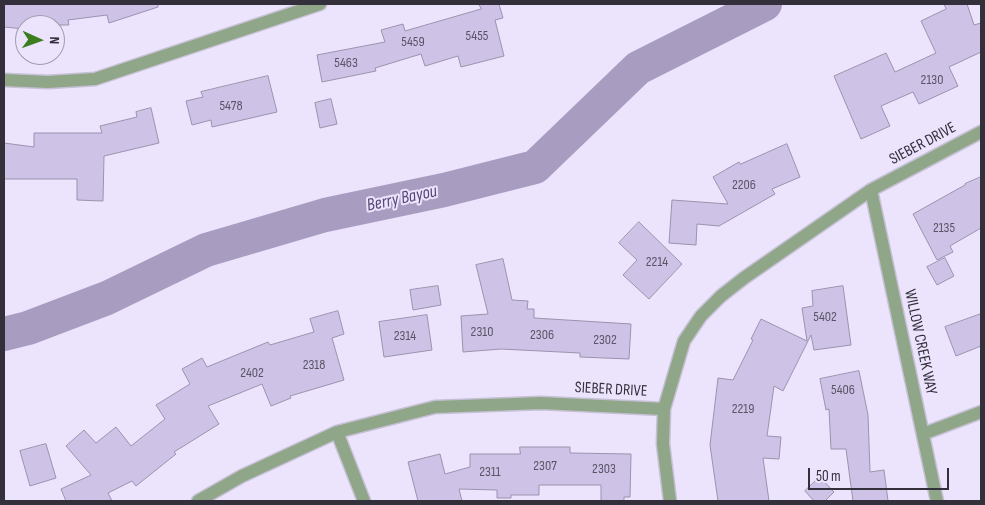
<!DOCTYPE html>
<style>
body{margin:0}
#map{position:relative;width:985px;height:505px;overflow:hidden;background:#ebe4fc;font-family:"Sofia Sans Condensed",sans-serif}
canvas{display:block}
.frame{position:absolute;inset:0;border:5px solid #332f3b;pointer-events:none}
.north{position:absolute;left:15px;top:15px;width:50px;height:50px;box-sizing:border-box;background:#ebe4fc;border:1px solid #a19caf;border-radius:50%;rotate:92deg;font-size:14px;font-weight:700;line-height:20px;text-align:center;color:#332f3b}
.north::after{content:'';display:block;margin:auto;width:18px;height:22px;background:#3c7e1f;clip-path:polygon(50% 0,100% 100%,50% 72%,0 100%)}
.scale{position:absolute;left:808px;top:468px;width:141px;height:22px;box-sizing:border-box;border:2px solid #332f3b;border-top:0;padding-left:6px;font-size:15px;line-height:18px;white-space:nowrap;color:#332f3b;-webkit-text-stroke:4px #ebe4fc;paint-order:stroke}
</style>
<div id="map">
<canvas width="985" height="505"></canvas>
<div class="frame"></div>
<div class="north">N</div>
<div class="scale">50 m</div>
</div>
<script>
const ctx = document.querySelector('canvas').getContext('2d');
ctx.lineJoin = 'round';
function trace(path, color, width, dash) { ctx.strokeStyle = color; ctx.lineWidth = width; ctx.lineCap = dash ? 'butt' : 'round'; ctx.setLineDash(dash || []); ctx.stroke(path); }
function paint(path, color) { ctx.fillStyle = color; ctx.fill(path, 'evenodd'); }
function drawText(font, color, halo, rows, align = 'center') {
  ctx.font = font + ' "Sofia Sans Condensed",sans-serif'; ctx.lineWidth = 4; ctx.setLineDash([]); ctx.textBaseline = 'middle'; ctx.strokeStyle = halo; ctx.fillStyle = color; for (const [text, x, y, turn = 0] of rows) {
    ctx.save(); ctx.translate(x, y); ctx.rotate((+turn || 0) * Math.PI / 180); ctx.textAlign = isNaN(turn) ? turn : align; if (halo) ctx.strokeText(text, 0, 0); ctx.fillText(text, 0, 0); ctx.restore();
  }
}
trace(new Path2D(`
 M 4,334 L 28,328 L 107,298 L 206,250 L 325,215 L 444,190 L 535,167 L 638,68 L 765,4`), '#a89dc0', 34);
const building = new Path2D(`
 M 4,4 L 158,4 L 158,7 L 109,23 L 107,15 L 68,20 L 69,25 L 25,25 L 25,29 L 4,27 Z
 M 479,4 L 499,4 L 503,18 L 495,20 L 504,56 L 461,67 L 458,56 L 425,66 L 421,54 L 375,68 L 376,71 L 322,82 L 317,55 L 385,42 L 381,30 L 403,24 L 405,31 L 481,9 Z
 M 944,4 L 967,4 L 974,25 L 981,23 L 981,52 L 949,67 L 958,86 L 919,104 L 913,92 L 881,106 L 890,126 L 861,139 L 834,76 L 886,53 L 895,72 L 936,53 L 921,21 L 946,9 Z
 M 268,76 L 277,112 L 212,127 L 211,120 L 192,125 L 186,101 L 203,97 L 201,92 Z
 M 331,99 L 337,124 L 320,128 L 315,103 Z
 M 151,108 L 159,143 L 104,156 L 103,201 L 77,200 L 77,179 L 4,179 L 4,143 L 34,147 L 34,133 L 102,133 L 100,126 L 137,117 L 136,112 Z
 M 787,144 L 800,177 L 772,189 L 775,194 L 719,226 L 697,224 L 696,245 L 669,243 L 672,200 L 728,204 L 713,177 L 739,162 L 740,164 Z
 M 981,177 L 981,228 L 950,246 L 953,252 L 937,260 L 913,214 L 965,185 L 965,184 Z
 M 639,222 L 682,264 L 649,299 L 623,275 L 637,260 L 619,243 Z
 M 945,258 L 954,276 L 937,285 L 927,267 Z
 M 503,259 L 512,300 L 528,301 L 527,309 L 534,309 L 534,318 L 631,324 L 629,359 L 580,357 L 580,353 L 501,349 L 463,352 L 461,316 L 488,314 L 476,265 Z
 M 438,286 L 441,305 L 413,310 L 410,290 Z
 M 843,286 L 851,345 L 814,350 L 811,335 L 783,391 L 774,386 L 767,436 L 781,437 L 779,459 L 763,458 L 769,501 L 718,501 L 710,445 L 718,378 L 733,380 L 753,340 L 751,339 L 761,319 L 807,341 L 802,308 L 813,306 L 812,291 Z
 M 338,311 L 344,334 L 332,338 L 344,380 L 290,396 L 291,398 L 271,406 L 262,384 L 208,406 L 219,424 L 174,452 L 176,454 L 136,486 L 132,481 L 108,493 L 112,501 L 66,501 L 61,489 L 91,475 L 66,446 L 84,430 L 96,443 L 116,427 L 131,446 L 165,419 L 156,405 L 190,384 L 182,369 L 202,358 L 207,367 L 268,342 L 270,345 L 314,332 L 310,319 Z
 M 981,314 L 981,346 L 956,356 L 945,327 Z
 M 427,315 L 432,350 L 384,357 L 379,322 Z
 M 859,371 L 868,415 L 870,472 L 884,470 L 888,501 L 853,501 L 846,449 L 831,449 L 829,409 L 826,410 L 820,379 Z
 M 46,444 L 56,478 L 30,486 L 20,451 Z
 M 520,447 L 570,447 L 570,453 L 631,454 L 630,497 L 624,497 L 624,501 L 601,501 L 601,485 L 539,485 L 539,495 L 511,495 L 511,498 L 497,498 L 497,490 L 459,489 L 462,501 L 418,501 L 408,462 L 440,454 L 445,474 L 470,467 L 470,454 L 520,454 Z
 M 820,477 L 834,492 L 825,501 L 814,501 L 805,491 Z`);
paint(building, '#cec3e6');
trace(building, '#9b92ae', 1);
const minor = new Path2D(`
 M 4,80 L 48,82 L 95,79 L 320,4
 M 871,190 L 937,501
 M 337,432 L 364,501
 M 923,434 L 981,412
 M 198,501 L 242,476 L 337,432 L 435,407 L 541,403 L 664,409
 M 670,501 L 663,444 L 664,409 L 684,341 L 701,316 L 721,296 L 744,278 L 871,190 L 981,132`);
trace(minor, '#c6c0d5', 15);
trace(minor, '#8fa688', 12);
drawText('14px', '#5a5466', null, [
 ["5455",477,36],
 ["5459",413,42],
 ["5463",346,63],
 ["2130",932,80],
 ["5478",231,106],
 ["2206",744,185],
 ["2135",944,228],
 ["2214",657,262],
 ["5402",825,317],
 ["2310",482,332],
 ["2306",542,335],
 ["2314",405,336],
 ["2302",605,340],
 ["2318",314,365],
 ["2402",252,373],
 ["5406",843,390],
 ["2219",743,409],
 ["2307",545,466],
 ["2303",604,469],
 ["2311",490,472]
]);
drawText('16px', '#332f3b', '#ebe4fc', [
 ["SIEBER DRIVE",923,144,-28],
 ["WILLOW CREEK WAY",920,342,78],
 ["SIEBER DRIVE",611,390,3]
]);
drawText('italic 18px', '#564575', '#ebe4fc', [
 ["Berry Bayou",402,199,-12]
]);
</script>
